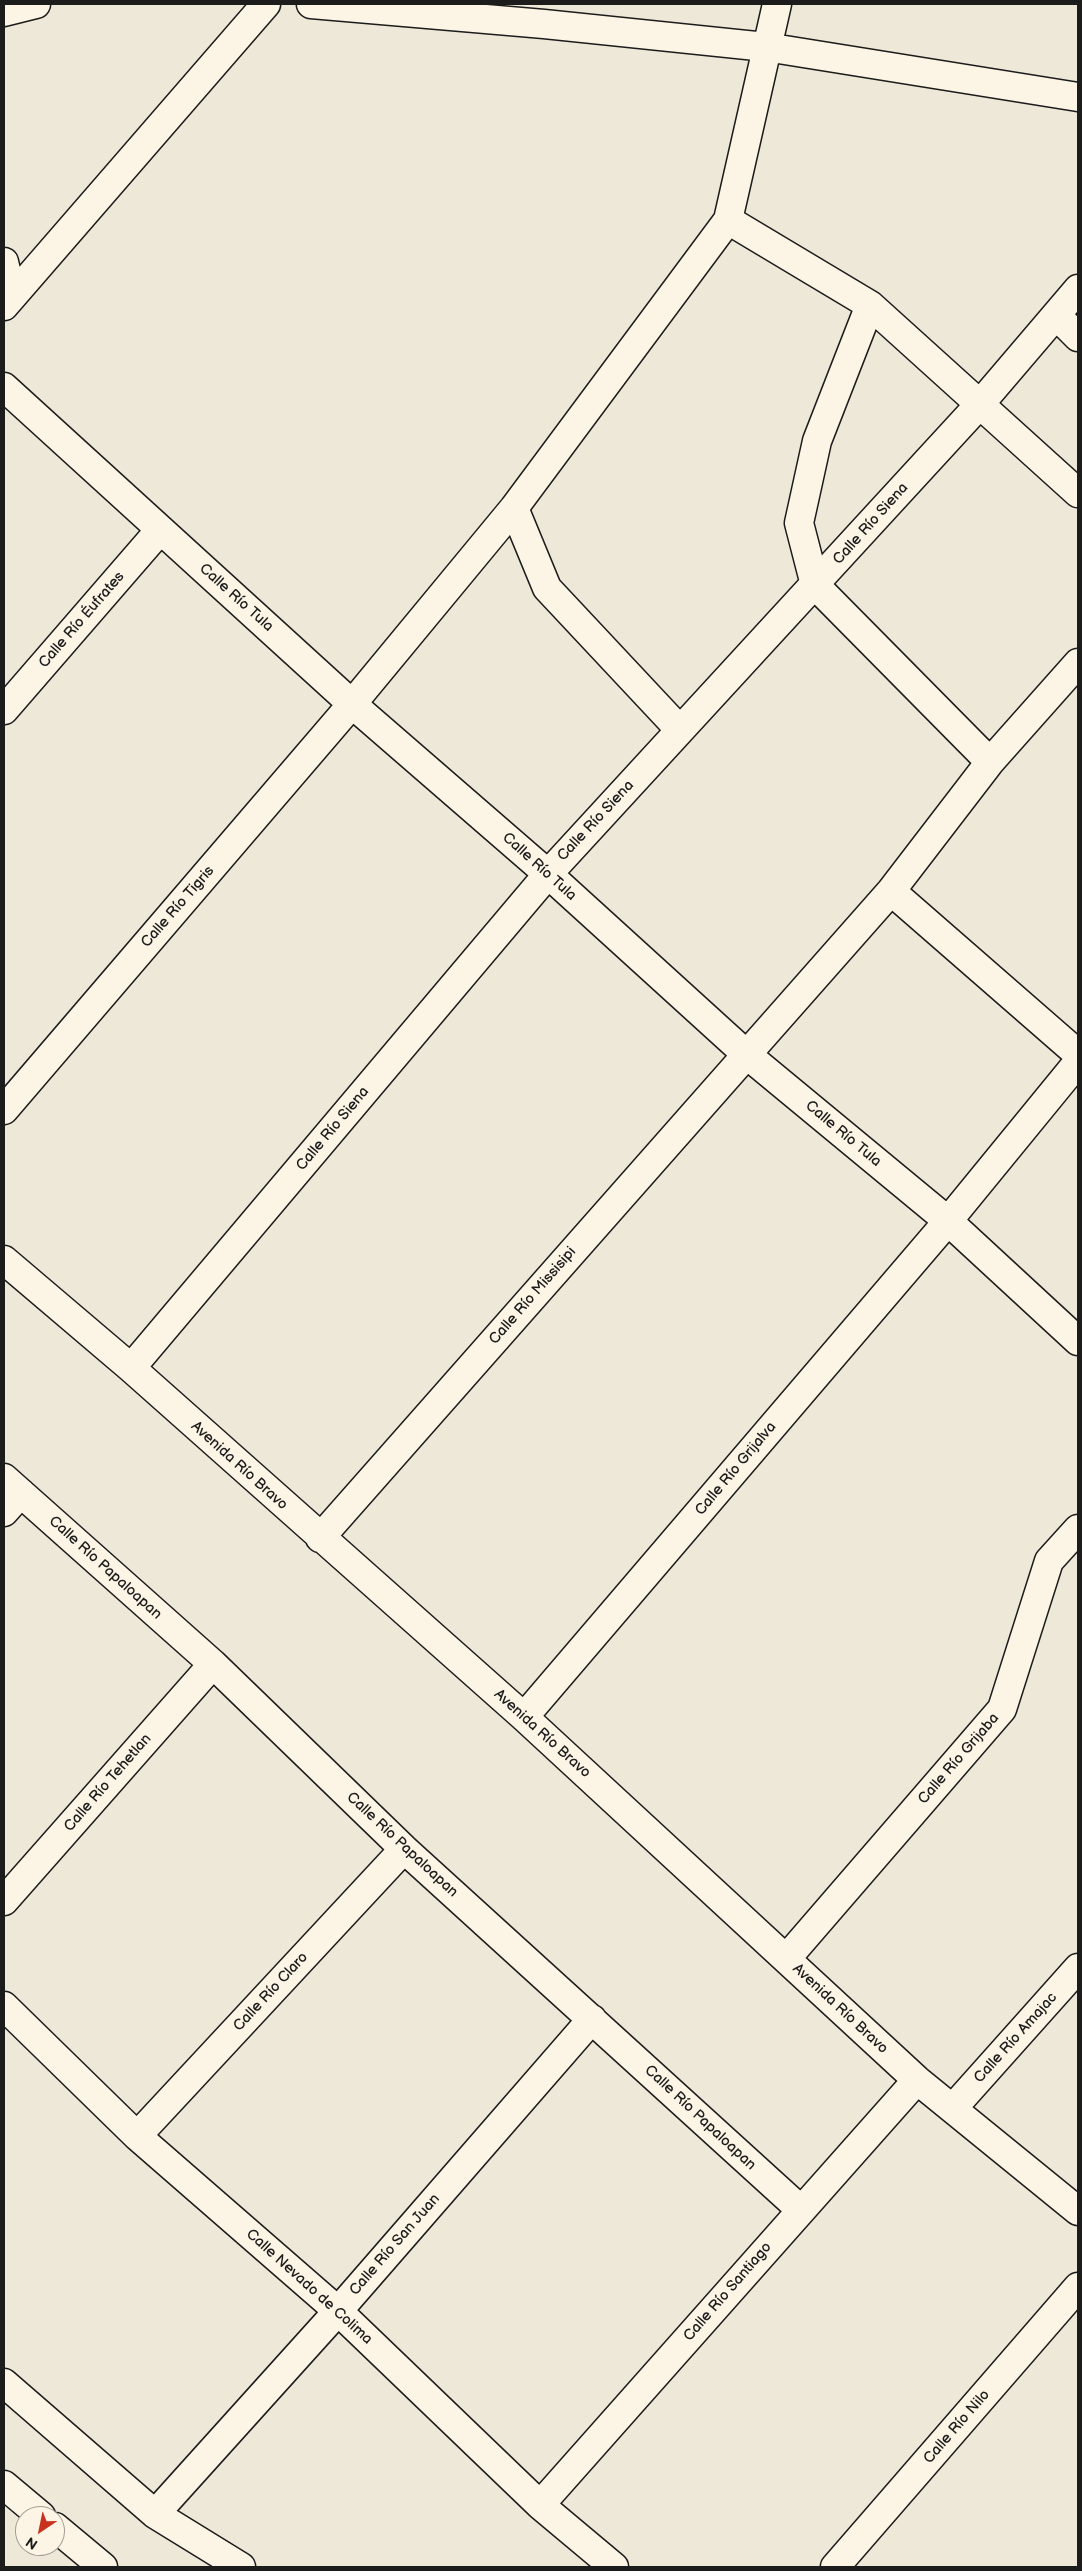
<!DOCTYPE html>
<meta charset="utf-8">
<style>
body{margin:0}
#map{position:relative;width:1082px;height:2571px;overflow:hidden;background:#eee8d9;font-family:"Balsamiq Sans",sans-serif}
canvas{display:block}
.frame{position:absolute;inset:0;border:5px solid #1c1c1c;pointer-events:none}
.north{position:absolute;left:15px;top:2506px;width:50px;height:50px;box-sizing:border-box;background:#fcf5e5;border:1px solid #a29e95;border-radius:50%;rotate:214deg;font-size:14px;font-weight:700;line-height:20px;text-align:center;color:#1c1c1c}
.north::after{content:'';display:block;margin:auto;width:18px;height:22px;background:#c8321e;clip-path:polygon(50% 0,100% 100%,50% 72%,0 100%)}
</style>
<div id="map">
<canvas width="1082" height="2571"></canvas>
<div class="frame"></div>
<div class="north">N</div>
</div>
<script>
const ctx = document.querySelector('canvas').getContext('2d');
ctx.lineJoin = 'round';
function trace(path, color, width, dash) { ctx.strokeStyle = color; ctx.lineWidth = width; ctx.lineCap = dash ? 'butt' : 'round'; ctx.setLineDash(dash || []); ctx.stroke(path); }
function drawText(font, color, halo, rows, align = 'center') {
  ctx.font = font + ' "Balsamiq Sans",sans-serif'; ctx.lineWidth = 4; ctx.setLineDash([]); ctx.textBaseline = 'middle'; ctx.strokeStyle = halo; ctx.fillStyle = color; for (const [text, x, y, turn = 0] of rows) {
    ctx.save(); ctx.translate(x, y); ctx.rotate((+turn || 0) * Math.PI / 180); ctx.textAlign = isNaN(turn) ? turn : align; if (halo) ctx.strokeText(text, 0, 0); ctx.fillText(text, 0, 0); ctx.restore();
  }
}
const minor = new Path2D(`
 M 311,4 L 544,24 L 766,47 L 1078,97
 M 4,12 L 36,4
 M 728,220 L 870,305 L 1078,493
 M 4,262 L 12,296
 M 870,305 L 817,441 L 799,523 L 815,585 L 990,762
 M 4,306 L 266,4
 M 1056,315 L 1078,337
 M 4,387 L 352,704 L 548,874 L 746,1054 L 948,1221 L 1078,1341
 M 514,508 L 547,588 L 680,730
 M 4,710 L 160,530
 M 891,891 L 1078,1054
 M 4,1110 L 352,704 L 514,508 L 728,220 L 777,4
 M 4,1260 L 131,1368 L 524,1717 L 917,2080 L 1078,2211
 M 131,1368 L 548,874 L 980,404 L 1078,289
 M 4,1478 L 213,1664 L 404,1849 L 801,2210
 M 4,1512 L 21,1493
 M 320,1538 L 891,891 L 990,762 L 1078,663
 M 524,1717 L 948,1221 L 1078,1062
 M 4,1901 L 213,1664
 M 786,1959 L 1002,1709 L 1049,1561 L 1078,1529
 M 4,2006 L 137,2136 L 338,2311 L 540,2505 L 614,2567
 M 953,2108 L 1078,1968
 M 137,2136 L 404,1849
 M 4,2383 L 155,2514 L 241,2567
 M 4,2485 L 41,2516
 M 540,2505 L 917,2080
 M 155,2514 L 338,2311 L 592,2019
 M 55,2527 L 103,2567
 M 835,2567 L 1078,2287`);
trace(minor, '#1c1c1c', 31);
trace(minor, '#fcf5e5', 28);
drawText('15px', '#1c1c1c', '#fcf5e5', [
 ["Calle Río Siena",871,524,-48],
 ["Calle Río Tula",236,598,42],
 ["Calle Río Éufrates",82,620,-49],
 ["Calle Río Siena",596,821,-47],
 ["Calle Río Tula",539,867,42],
 ["Calle Río Tigris",178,907,-49],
 ["Calle Río Siena",333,1129,-50],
 ["Calle Río Tula",843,1134,40],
 ["Calle Río Missisipi",533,1296,-49],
 ["Avenida Río Bravo",239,1466,42],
 ["Calle Río Grijalva",736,1469,-50],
 ["Calle Río Papaloapan",105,1568,42],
 ["Avenida Río Bravo",542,1734,42],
 ["Calle Río Grijaba",959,1759,-49],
 ["Calle Río Tehetlan",108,1783,-49],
 ["Calle Río Papaloapan",402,1845,43],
 ["Calle Río Claro",271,1992,-47],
 ["Avenida Río Bravo",840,2009,43],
 ["Calle Río Amajac",1016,2038,-48],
 ["Calle Río Papaloapan",700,2118,43],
 ["Calle Río San Juan",395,2245,-49],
 ["Calle Nevado de Colima",309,2287,42],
 ["Calle Río Santiago",728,2292,-49],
 ["Calle Río Nilo",957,2427,-49]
]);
</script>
